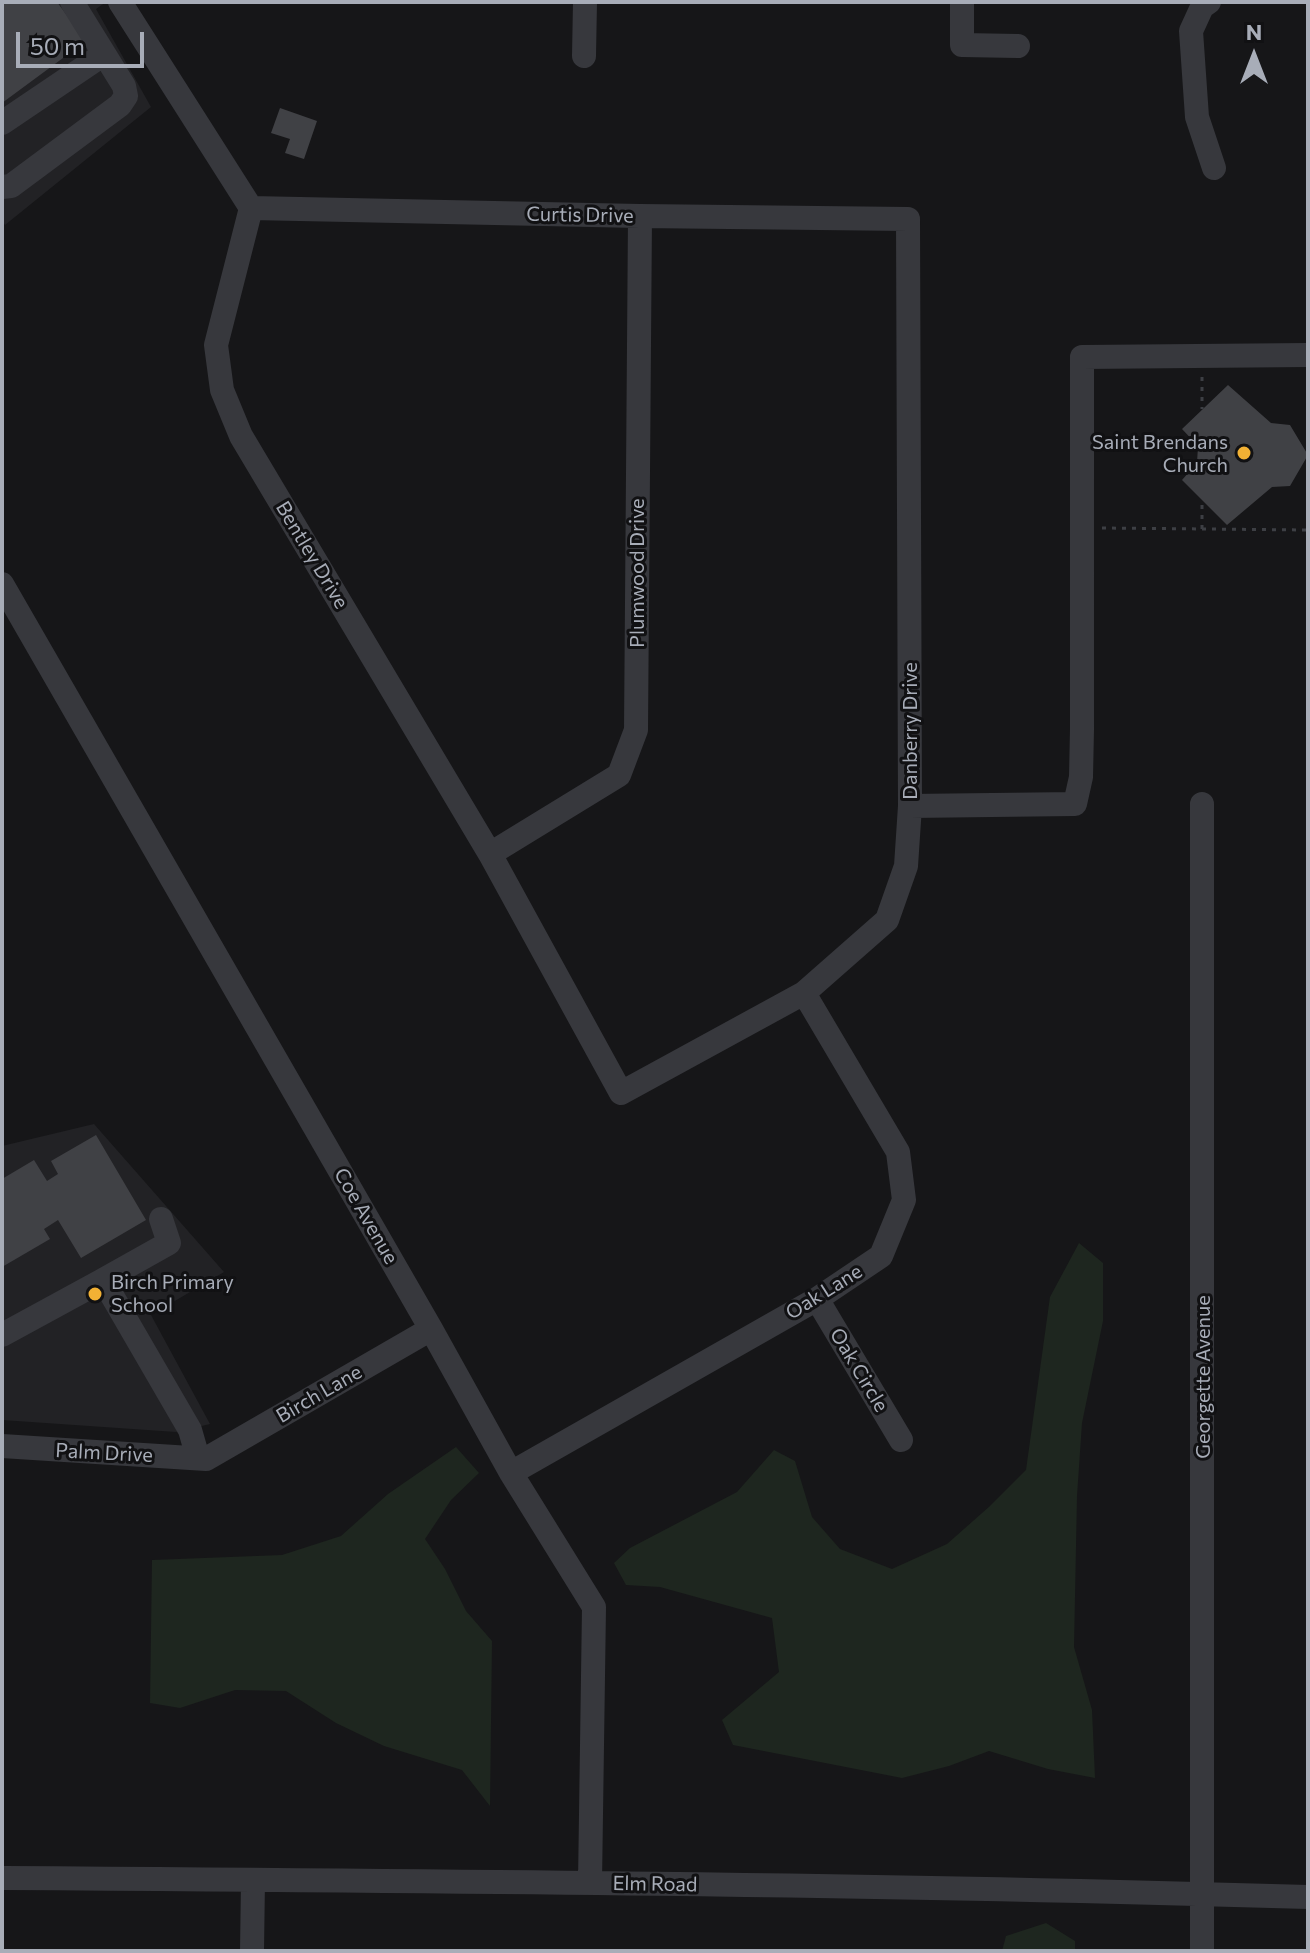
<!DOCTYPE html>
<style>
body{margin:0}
#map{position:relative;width:1310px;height:1953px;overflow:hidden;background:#161618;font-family:Commissioner,sans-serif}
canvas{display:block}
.frame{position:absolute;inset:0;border:4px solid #a8adb8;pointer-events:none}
.north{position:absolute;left:1214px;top:16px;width:80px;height:80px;-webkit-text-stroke:6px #111113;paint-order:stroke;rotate:0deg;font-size:22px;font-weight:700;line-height:32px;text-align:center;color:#a8adb8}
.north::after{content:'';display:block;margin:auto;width:28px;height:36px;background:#a8adb8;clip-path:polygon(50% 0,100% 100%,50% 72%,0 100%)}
.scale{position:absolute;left:16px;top:32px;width:128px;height:36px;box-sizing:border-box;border:4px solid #a8adb8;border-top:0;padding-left:10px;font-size:24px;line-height:28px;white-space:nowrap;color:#a8adb8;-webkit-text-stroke:6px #111113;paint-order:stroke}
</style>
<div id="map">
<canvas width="1310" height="1953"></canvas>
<div class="frame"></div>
<div class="north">N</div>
<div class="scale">50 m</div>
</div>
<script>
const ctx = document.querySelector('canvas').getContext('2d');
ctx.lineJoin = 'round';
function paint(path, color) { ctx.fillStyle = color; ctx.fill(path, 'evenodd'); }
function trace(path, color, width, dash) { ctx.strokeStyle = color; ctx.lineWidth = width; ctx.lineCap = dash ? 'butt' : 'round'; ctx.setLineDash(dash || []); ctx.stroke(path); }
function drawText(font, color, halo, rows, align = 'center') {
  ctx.font = font + ' Commissioner,sans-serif'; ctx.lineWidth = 6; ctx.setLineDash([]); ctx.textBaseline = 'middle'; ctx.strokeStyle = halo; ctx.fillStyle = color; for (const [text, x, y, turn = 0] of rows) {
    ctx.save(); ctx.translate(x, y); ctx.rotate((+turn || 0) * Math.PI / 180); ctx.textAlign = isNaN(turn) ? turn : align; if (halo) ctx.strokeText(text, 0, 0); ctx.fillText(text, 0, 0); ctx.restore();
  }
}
paint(new Path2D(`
 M 2,2 L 106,2 L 96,9 L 151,107 L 5,225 L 2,221 Z
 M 94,1124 L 224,1272 L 151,1315 L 210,1424 L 176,1432 L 2,1420 L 2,1146 Z`), '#222225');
paint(new Path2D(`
 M 1079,1243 L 1103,1263 L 1103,1321 L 1082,1423 L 1077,1496 L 1074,1647 L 1092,1710 L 1095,1778 L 1048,1769 L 989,1751 L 949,1766 L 902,1778 L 733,1745 L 722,1720 L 779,1672 L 772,1618 L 660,1587 L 626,1585 L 614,1563 L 630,1548 L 737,1492 L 774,1450 L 795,1461 L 812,1517 L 840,1549 L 892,1569 L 947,1544 L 990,1506 L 1026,1470 L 1050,1297 Z
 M 456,1447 L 479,1473 L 451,1500 L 425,1539 L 445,1569 L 466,1611 L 492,1641 L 490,1806 L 462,1770 L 384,1746 L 336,1723 L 286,1691 L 235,1690 L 180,1708 L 150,1703 L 152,1560 L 282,1555 L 341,1536 L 388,1494 Z
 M 1046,1923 L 1075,1941 L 1075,1951 L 1002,1951 L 1006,1936 Z`), '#1e261f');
paint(new Path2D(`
 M 2,2 L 57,2 L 86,41 L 2,103 Z
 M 280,108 L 317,121 L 304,159 L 285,153 L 290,139 L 271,133 Z
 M 1228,385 L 1271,423 L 1290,425 L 1308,455 L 1290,486 L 1272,487 L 1227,525 L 1182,480 L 1197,463 L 1198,446 L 1182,429 Z
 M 96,1135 L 146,1220 L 81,1258 L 58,1220 L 44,1229 L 50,1239 L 2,1267 L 2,1179 L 34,1160 L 47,1181 L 58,1174 L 51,1161 Z`), '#404145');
trace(new Path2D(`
 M 1202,377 L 1202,409
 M 1102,528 L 1308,530
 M 1202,529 L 1202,500`), '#3d3f44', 3, [4, 6]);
trace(new Path2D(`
 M 120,2 L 251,208 L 216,345 L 222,390 L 241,436 L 490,854 L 621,1093 L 804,993 L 887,920 L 906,866 L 910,806 L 908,219 L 640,216 L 251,208
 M 962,2 L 962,45 L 1018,46
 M 1209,2 L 1202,7 L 1191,31 L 1197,117 L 1214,168
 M 584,56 L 585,2
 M 2,123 L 104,54
 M 2,187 L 11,186 L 120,105 L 126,96 L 124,86 L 72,2
 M 2,584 L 431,1329 L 511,1473 L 594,1607 L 590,1883
 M 910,806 L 1075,804 L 1081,777 L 1082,729 L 1082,357 L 1308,355
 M 490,854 L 619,775 L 636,730 L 640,216
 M 161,1219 L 169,1243 L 103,1280 L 190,1430 L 198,1458
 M 817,1299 L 901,1440
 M 2,1335 L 103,1280
 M 2,1446 L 206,1459 L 431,1329
 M 511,1473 L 817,1299 L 881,1256 L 904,1200 L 898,1152 L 804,993
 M 2,1878 C 437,1881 873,1884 1308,1897
 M 252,1951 L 253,1880
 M 1202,1951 L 1202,804`), '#37383d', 24);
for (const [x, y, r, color] of [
 [1244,453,8,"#f2b134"],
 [95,1294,8,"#f2b134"]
]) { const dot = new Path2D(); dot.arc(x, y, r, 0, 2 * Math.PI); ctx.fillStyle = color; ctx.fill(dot); trace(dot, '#111113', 3); }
drawText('20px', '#a8adb8', '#111113', [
 ["Curtis Drive",580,215,1],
 ["Bentley Drive",312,555,59],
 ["Plumwood Drive",637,573,-90],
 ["Danberry Drive",910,731,-90],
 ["Coe Avenue",366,1216,60],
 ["Oak Lane",824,1292,-32],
 ["Oak Circle",859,1370,59],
 ["Georgette Avenue",1203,1377,-90],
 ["Birch Lane",319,1394,-30],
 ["Palm Drive",104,1453,3],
 ["Elm Road",655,1884,1]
]);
drawText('20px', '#a8adb8', '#111113', [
 ["Saint Brendans",1228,442],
 ["Church",1228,465],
 ["Birch Primary",111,1282,"left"],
 ["School",111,1305,"left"]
], 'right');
</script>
